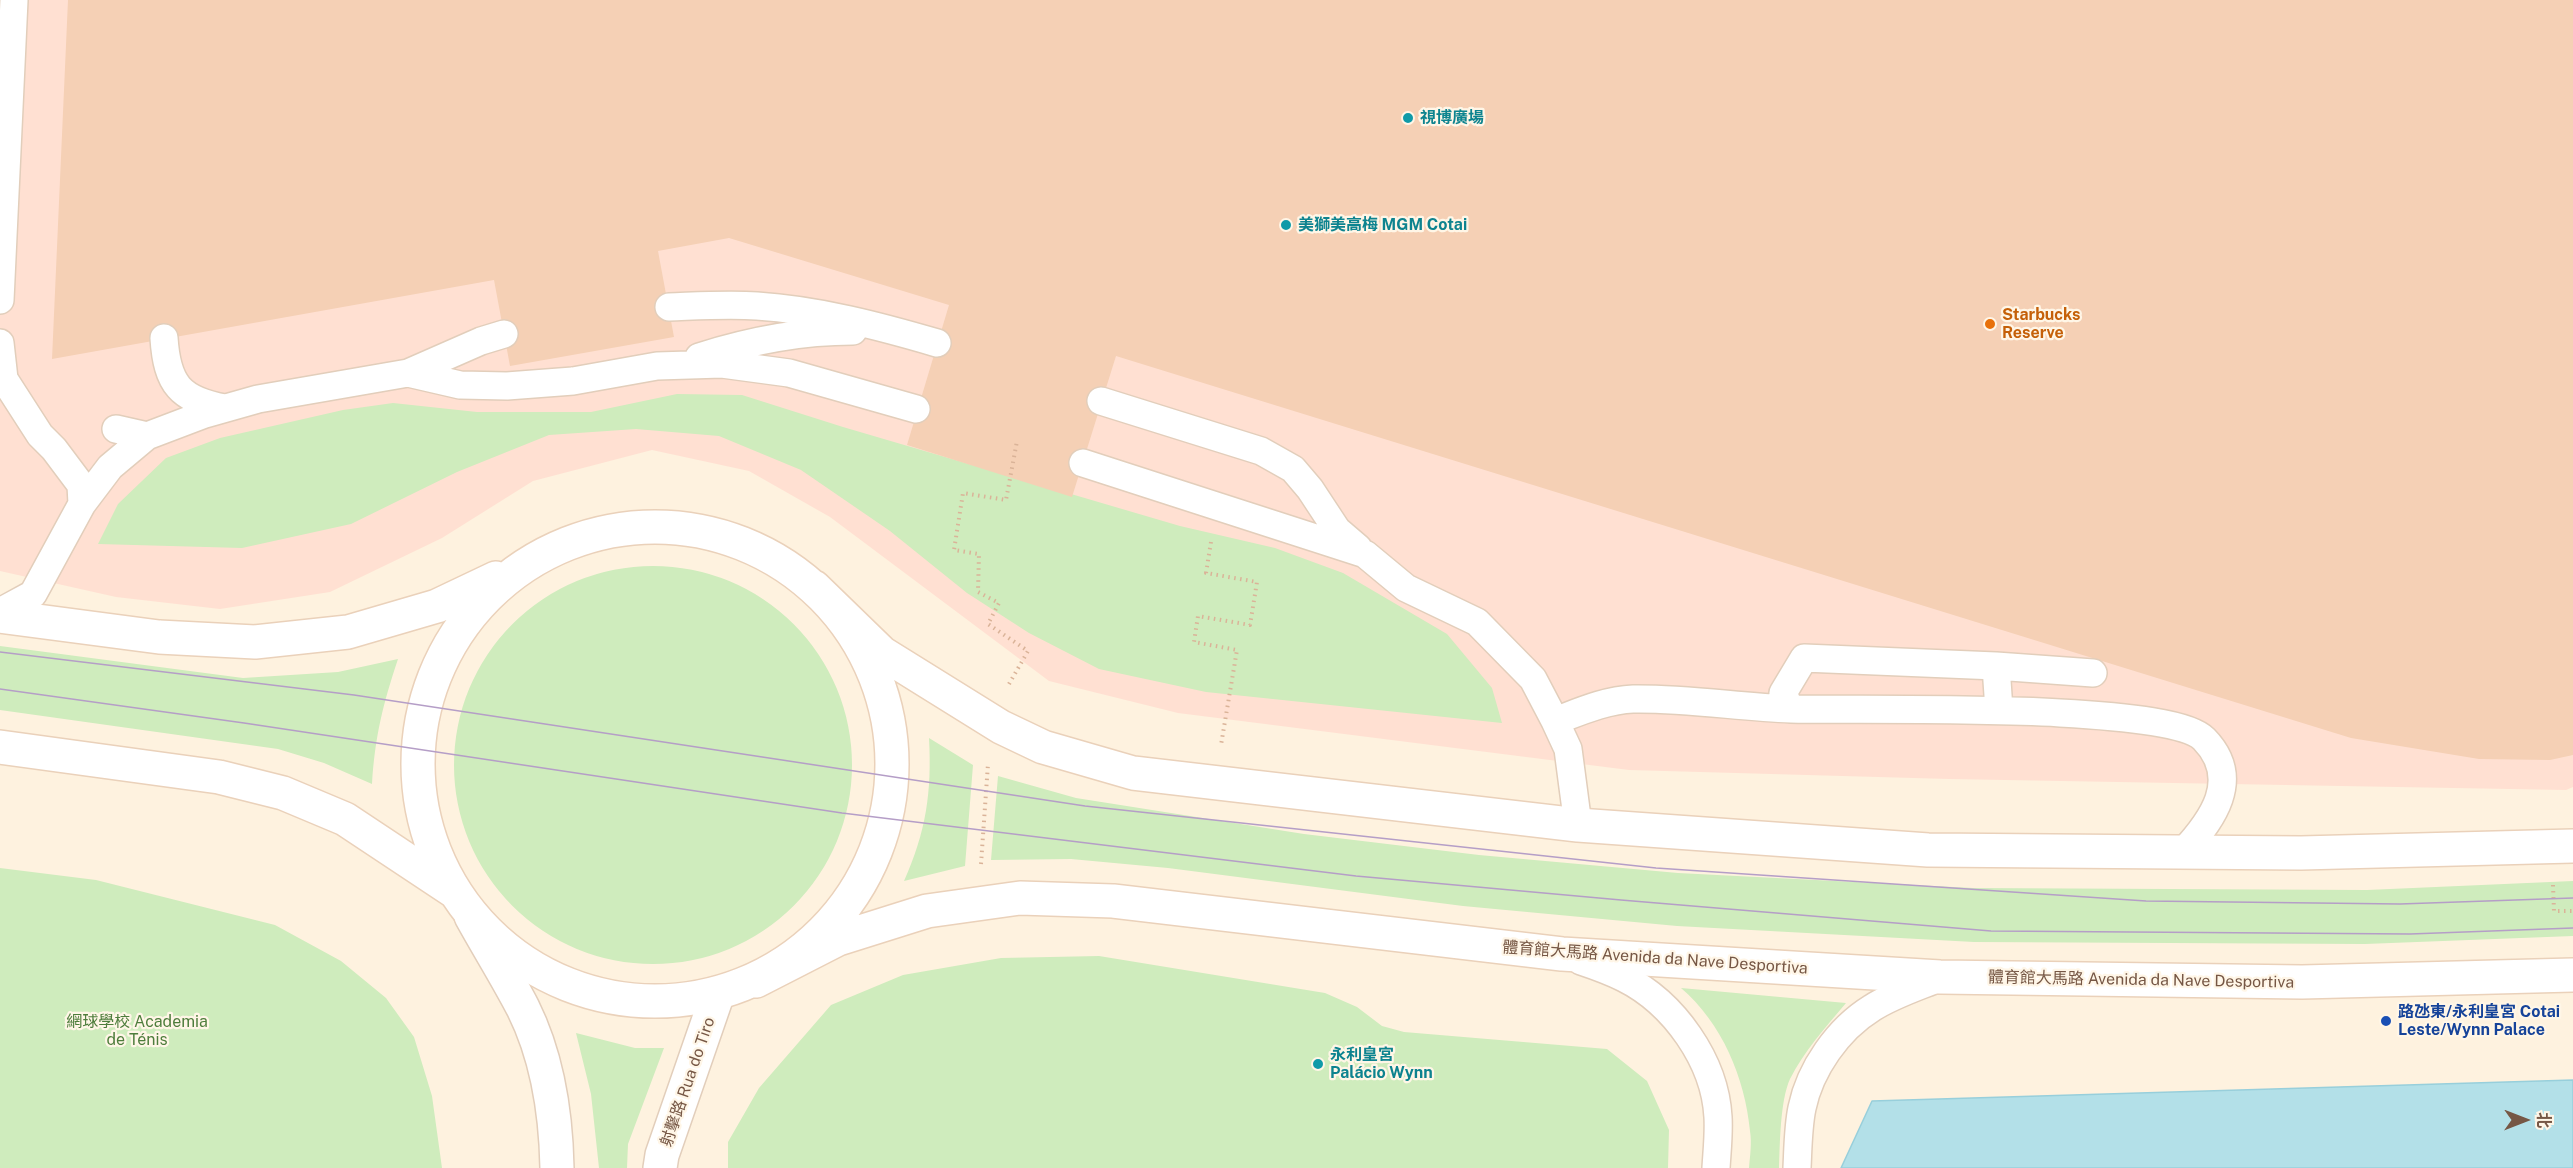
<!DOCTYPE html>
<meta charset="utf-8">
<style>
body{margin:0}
#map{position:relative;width:2573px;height:1168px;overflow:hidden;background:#fef2df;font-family:"Public Sans","Noto Sans SC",sans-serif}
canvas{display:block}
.north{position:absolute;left:2495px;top:1090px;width:60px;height:60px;-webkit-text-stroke:4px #fff6e7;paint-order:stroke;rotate:90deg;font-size:16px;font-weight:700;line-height:24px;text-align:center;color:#765745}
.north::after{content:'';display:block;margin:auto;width:21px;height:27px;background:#765745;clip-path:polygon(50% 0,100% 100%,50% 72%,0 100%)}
</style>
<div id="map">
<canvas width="2573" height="1168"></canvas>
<div class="north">北</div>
</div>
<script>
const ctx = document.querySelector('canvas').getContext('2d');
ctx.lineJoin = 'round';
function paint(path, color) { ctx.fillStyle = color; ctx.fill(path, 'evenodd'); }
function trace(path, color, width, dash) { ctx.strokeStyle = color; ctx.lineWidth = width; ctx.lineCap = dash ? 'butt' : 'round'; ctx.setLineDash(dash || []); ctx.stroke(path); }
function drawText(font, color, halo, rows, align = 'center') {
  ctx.font = font + ' "Public Sans","Noto Sans SC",sans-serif'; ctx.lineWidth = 4.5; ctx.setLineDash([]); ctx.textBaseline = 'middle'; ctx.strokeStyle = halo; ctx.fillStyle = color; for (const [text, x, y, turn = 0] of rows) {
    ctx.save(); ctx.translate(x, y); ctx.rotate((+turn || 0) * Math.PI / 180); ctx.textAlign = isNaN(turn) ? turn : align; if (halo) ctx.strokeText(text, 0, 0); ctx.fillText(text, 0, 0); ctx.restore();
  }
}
paint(new Path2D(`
 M 0,0 L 2573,0 L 2573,787 L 2566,790 L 1949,779 L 1629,770 L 1178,713 L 1049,681 L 830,517 L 749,471 L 652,450 L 533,481 L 442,538 L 330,592 L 220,609 L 116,597 L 0,571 Z`), '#ffe0d2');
paint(new Path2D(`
 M 677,394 L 742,395 L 843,427 L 1180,526 L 1275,548 L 1343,573 L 1447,634 L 1492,688 L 1502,723 L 1206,692 L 1099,669 L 1029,633 L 967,593 L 890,531 L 801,470 L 719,436 L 636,429 L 549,435 L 457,472 L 351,524 L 242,548 L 98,544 L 118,504 L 166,458 L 220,438 L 343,410 L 393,403 L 477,412 L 591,412 Z
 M454 765a199 199 0 1 1 398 0a199 199 0 1 1-398 0Z
 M 0,646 L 243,678 L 338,672 L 398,659 C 383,704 375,736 372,784 L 324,763 L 278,749 L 0,710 Z
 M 929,738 L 973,765 L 965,866 L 904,881 C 926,832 932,792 929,738 Z
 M 998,776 L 1076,798 L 1304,834 L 1479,855 L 1678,873 L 1973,888 L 2367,890 L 2573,881 L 2573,936 L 2365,944 L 1974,942 L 1677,926 L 1463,906 L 1168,868 L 1071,859 L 991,860 Z
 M 0,868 L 96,880 L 275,925 L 341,961 L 386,998 L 414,1037 L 432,1096 L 442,1168 L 0,1168 Z
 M 1099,956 L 1325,993 L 1357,1007 L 1382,1026 L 1404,1032 L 1607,1049 L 1647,1081 L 1669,1130 L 1668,1168 L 728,1168 L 728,1142 L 759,1088 L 831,1005 L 903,975 L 1001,958 Z
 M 1681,988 L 1846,1003 C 1826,1027 1804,1051 1790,1079 C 1780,1101 1780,1144 1779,1168 L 1749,1168 C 1750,1156 1752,1143 1750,1131 C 1745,1078 1722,1023 1681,988 Z
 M 576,1033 L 635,1048 L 664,1048 L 628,1144 L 627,1168 L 599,1168 L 591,1094 Z`), '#cfecbd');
const water = new Path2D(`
 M 2573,1080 L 2573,1168 L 1841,1168 L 1872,1101 Z`);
paint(water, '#b3e0e8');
trace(water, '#98cfdb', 1.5);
paint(new Path2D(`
 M 68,0 L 2573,0 L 2573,755 L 2550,760 L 2479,759 L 2351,738 L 1116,356 L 1072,497 L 907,445 L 949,305 L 729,238 L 658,251 L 674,337 L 510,366 L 494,280 L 52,359 Z`), '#f5d0b5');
const service = new Path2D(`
 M 0,300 L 14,0
 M 669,307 C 698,306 728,304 757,306 C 818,310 879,326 937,343
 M 164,338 C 167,384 180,400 225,408
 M 0,343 L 4,379 L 40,435 L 54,449 L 81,485 L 82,504
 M 699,357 C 749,341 800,331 853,331
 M 408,373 L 460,385 L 507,386 L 573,381 L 657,366 L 722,364 L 789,373 L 916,409
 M 1101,401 L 1261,451 L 1293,469 L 1310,489 L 1337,530 L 1358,548
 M 116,429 L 147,436
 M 1083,463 L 1365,554 L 1406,588 L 1477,622 L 1533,679 L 1555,721 L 1568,749 L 1578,825
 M 0,612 L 33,594 L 82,504 L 110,467 L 147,436 L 205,414 L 258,399 L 408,373 L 481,341 L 504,334
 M 1996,666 L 2093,673
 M 1790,709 L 1783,693 L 1804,658 L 1996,666 L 1999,710
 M 1555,721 C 1579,712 1606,700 1633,699 C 1685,698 1739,707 1791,709 C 1857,711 2169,702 2204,739 C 2243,779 2212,821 2182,853
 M 1581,961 C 1596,966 1610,971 1624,978 C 1674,1003 1715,1061 1718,1117 C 1719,1134 1717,1151 1716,1168
 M 1797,1168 C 1798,1148 1798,1127 1802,1108 C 1810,1069 1838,1029 1872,1008 C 1892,995 1917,987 1939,978`);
const tertiary = new Path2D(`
 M 471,916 C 488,947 507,977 523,1008 C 547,1056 556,1115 557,1168
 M 660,1168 L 662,1155 L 717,996`);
const secondary = new Path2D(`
 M418 764a237 237 0 1 1 474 0a237 237 0 1 1-474 0Z
 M 814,587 L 882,653 L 1001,727 L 1043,747 L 1133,773 L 1578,825 L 1928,850 L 2301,853 L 2573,846
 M 0,616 L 159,637 L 255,642 L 348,632 L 437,606 L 496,578
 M 0,747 L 219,777 L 283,793 L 345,819 L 455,892
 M 756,981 L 838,939 L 927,911 L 1020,898 L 1113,901 L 1562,954 L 1940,977 L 2302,982 L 2573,975`);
trace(service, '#e2cebb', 30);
trace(tertiary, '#e2cebb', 36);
trace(secondary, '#ead1ba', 36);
trace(new Path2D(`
 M 1211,542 L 1206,573 L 1257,582 L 1250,625 L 1198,616 L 1194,642 L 1237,650 L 1221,745
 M 1009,684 L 1028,651 L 988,624 L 999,603 L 978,592 L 979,554 L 954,550 L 963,493 L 1006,500 L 1017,441
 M 981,864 L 988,764
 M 2553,885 L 2554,911 L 2573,911`), '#dab398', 4, [1.5, 4.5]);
trace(service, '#fff', 27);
trace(tertiary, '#fff', 33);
trace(secondary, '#fff', 33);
trace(new Path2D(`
 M 0,652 L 354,695 L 1085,806 L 1656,868 L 2146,901 L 2400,904 L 2573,898
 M 0,689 L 244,723 L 842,813 L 1356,876 L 1621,900 L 1991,931 L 2410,934 L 2573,928`), '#b59ec7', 1.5);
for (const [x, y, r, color] of [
 [1408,118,6,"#0f9aa8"],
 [1286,225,6,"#0f9aa8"],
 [1990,324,6,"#e8710a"],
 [2386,1021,6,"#1a4fb4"],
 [1318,1064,6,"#0f9aa8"]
]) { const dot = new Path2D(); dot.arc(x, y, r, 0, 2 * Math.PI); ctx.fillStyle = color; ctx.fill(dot); trace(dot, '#fff6e7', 2); }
drawText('bold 16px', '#0d838f', '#fff6e7', [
 ["視博廣場",1420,118],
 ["美獅美高梅 MGM Cotai",1298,225],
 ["永利皇宮",1330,1055],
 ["Palácio Wynn",1330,1073]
], 'left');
drawText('bold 16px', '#c56008', '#fff6e7', [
 ["Starbucks",2002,315],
 ["Reserve",2002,333]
], 'left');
drawText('16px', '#765745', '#fff6e7', [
 ["體育館大馬路 Avenida da Nave Desportiva",1655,958,4],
 ["體育館大馬路 Avenida da Nave Desportiva",2141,980,1],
 ["射擊路 Rua do Tiro",688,1082,-71]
]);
drawText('bold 16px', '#164399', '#fff6e7', [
 ["路氹東/永利皇宮 Cotai",2398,1012],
 ["Leste/Wynn Palace",2398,1030]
], 'left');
drawText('16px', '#4e7d3c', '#fff6e7', [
 ["網球學校 Academia",137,1022],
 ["de Ténis",137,1040]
]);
</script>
